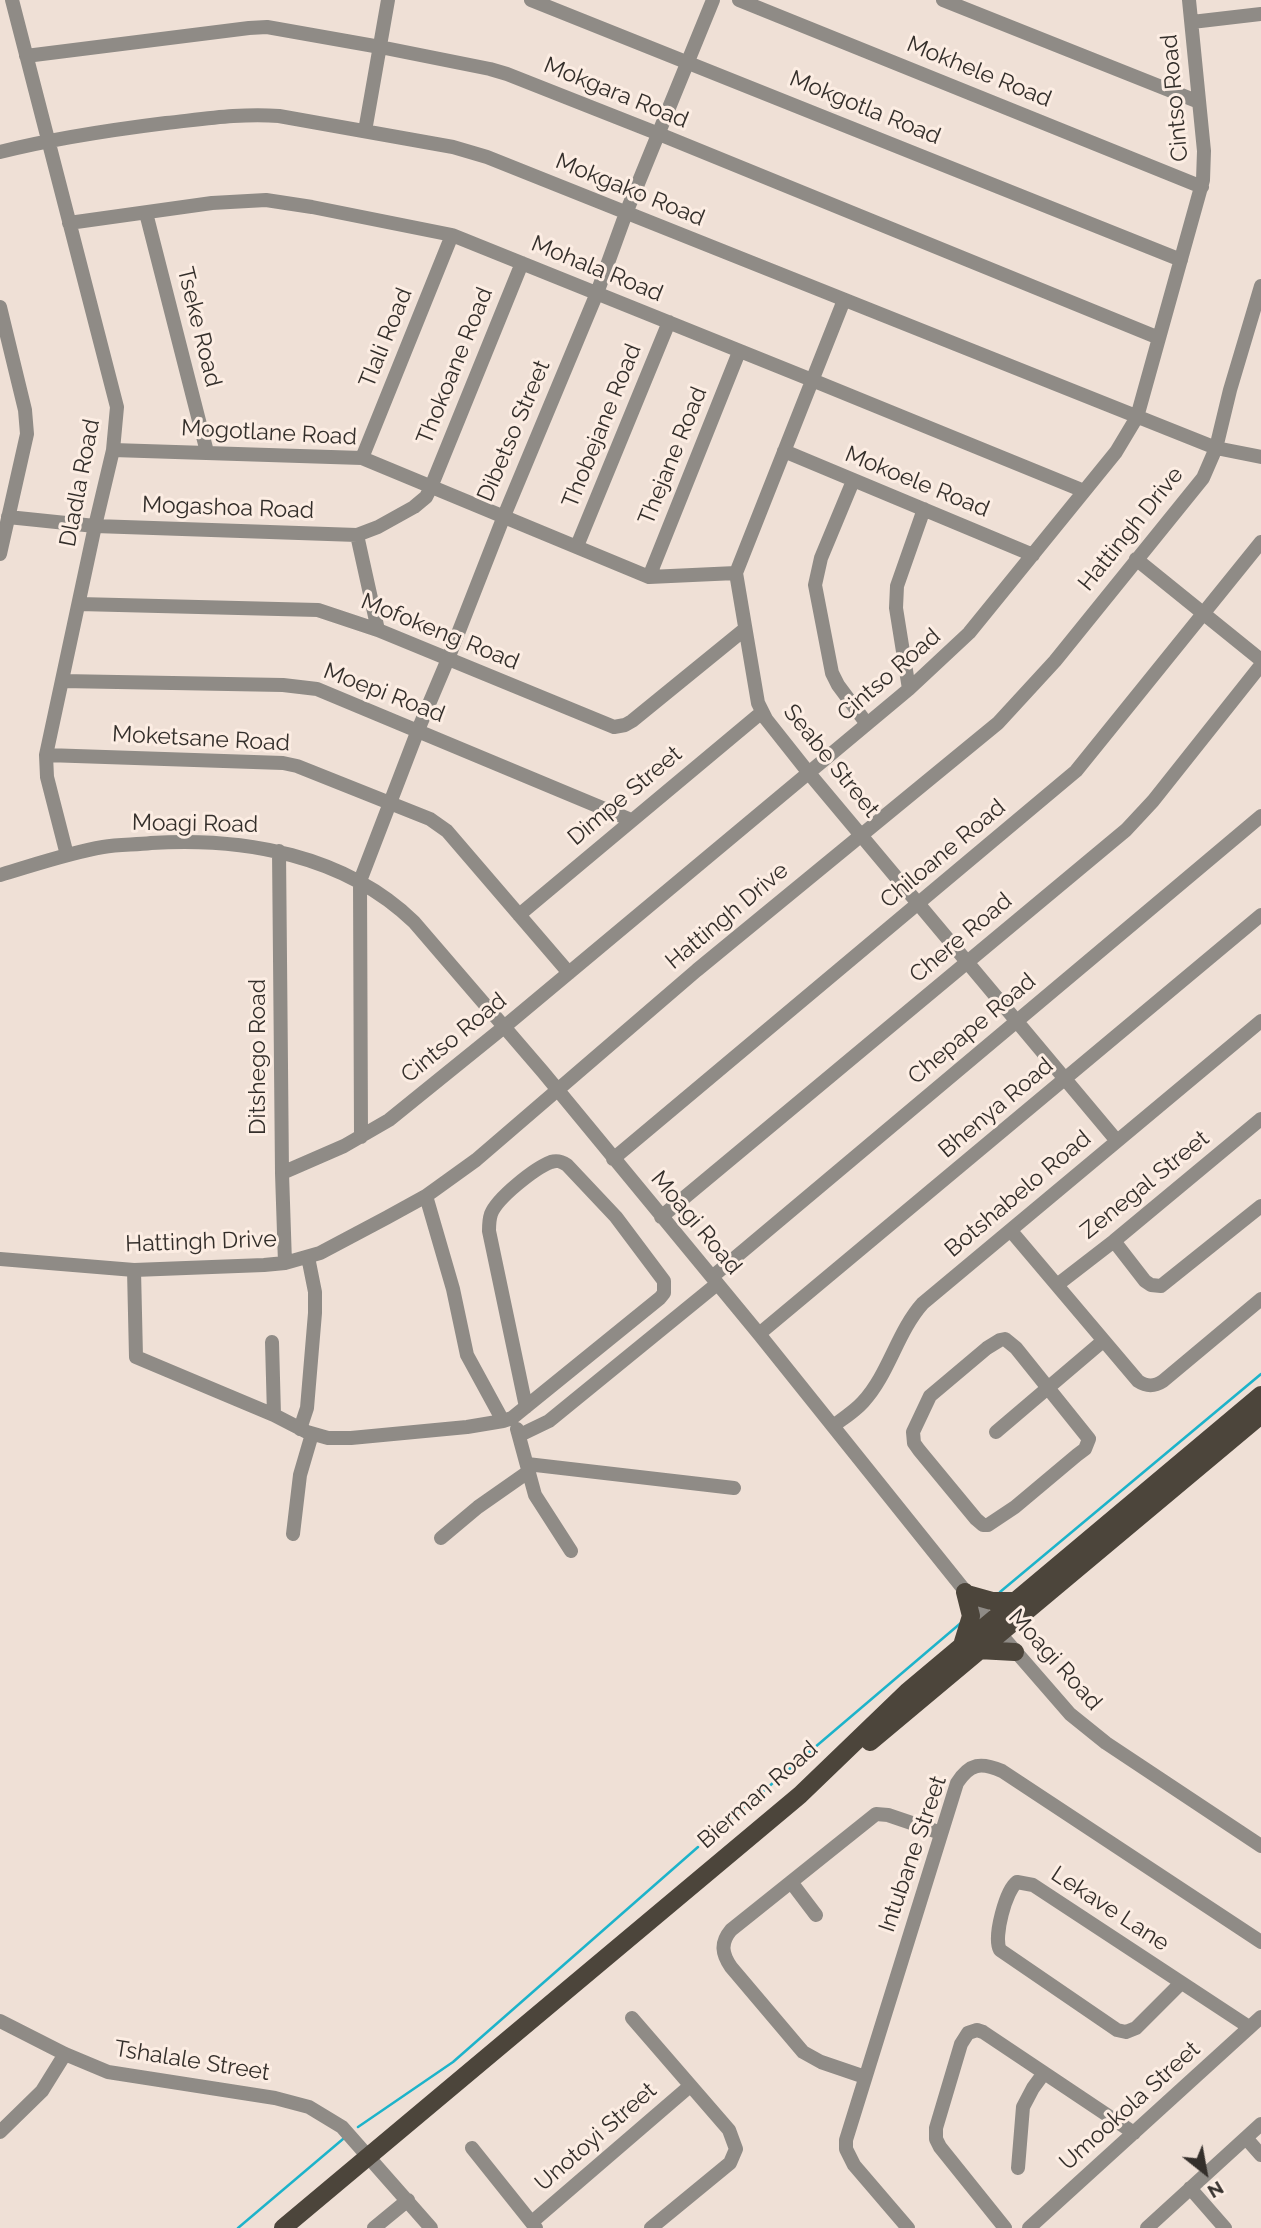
<!DOCTYPE html>
<style>
body{margin:0}
#map{position:relative;width:1261px;height:2228px;overflow:hidden;background:#efe0d6;font-family:Raleway,sans-serif}
canvas{display:block}
.north{position:absolute;left:1170px;top:2137px;width:70px;height:70px;-webkit-text-stroke:5px #fcede3;paint-order:stroke;rotate:149deg;font-size:19px;font-weight:700;line-height:28px;text-align:center;color:#342f2b}
.north::after{content:'';display:block;margin:auto;width:24px;height:32px;background:#342f2b;clip-path:polygon(50% 0,100% 100%,50% 72%,0 100%)}
</style>
<div id="map">
<canvas width="1261" height="2228"></canvas>
<div class="north">N</div>
</div>
<script>
const ctx = document.querySelector('canvas').getContext('2d');
ctx.lineJoin = 'round';
function trace(path, color, width, dash) { ctx.strokeStyle = color; ctx.lineWidth = width; ctx.lineCap = dash ? 'butt' : 'round'; ctx.setLineDash(dash || []); ctx.stroke(path); }
function drawText(font, color, halo, rows, align = 'center') {
  ctx.font = font + ' Raleway,sans-serif'; ctx.lineWidth = 6; ctx.setLineDash([]); ctx.textBaseline = 'middle'; ctx.strokeStyle = halo; ctx.fillStyle = color; for (const [text, x, y, turn = 0] of rows) {
    ctx.save(); ctx.translate(x, y); ctx.rotate((+turn || 0) * Math.PI / 180); ctx.textAlign = isNaN(turn) ? turn : align; if (halo) ctx.strokeText(text, 0, 0); ctx.fillText(text, 0, 0); ctx.restore();
  }
}
trace(new Path2D(`
 M 1000,1592 L 1261,1374
 M 706,1840 L 962,1622
 M 358,2127 L 453,2062 L 698,1847
 M 238,2228 L 343,2139`), '#1db3ca', 2.5);
trace(new Path2D(`
 M 12,0 L 117,407 L 113,450 L 95,526 L 46,755 L 47,777 L 67,855
 M 531,0 L 1181,260
 M 739,0 L 1202,187
 M 943,0 L 1199,102
 M 1192,22 L 1261,14
 M 26,56 L 249,28 L 267,27 L 380,47 L 490,69 L 507,74 L 659,134 L 1159,338
 M 365,131 L 388,0
 M 0,152 C 55,138 110,130 166,123 C 204,119 241,113 279,116 L 453,147 L 487,157 L 1216,448 L 1261,457
 M 146,213 L 207,452
 M 69,223 L 212,203 L 266,200 L 312,207 L 452,235 L 812,380 L 1084,491
 M 844,300 L 736,573 L 758,703 L 766,719 L 808,772 L 1117,1141
 M 0,307 L 25,410 L 27,434 L 0,554
 M 113,450 L 362,458 L 649,577 L 736,573
 M 784,451 L 1033,555
 M 362,458 L 452,235
 M 853,481 L 821,558 L 815,585 L 832,673 L 838,685 L 867,724
 M 8,517 L 95,526 L 357,535 L 378,527 L 414,507 L 426,497 L 431,487 L 522,263
 M 357,535 L 378,630
 M 577,546 L 669,322
 M 1136,559 L 1261,660
 M 649,577 L 739,352
 M 79,604 L 318,610 L 378,630 L 614,727 L 625,725 L 632,721 L 745,629
 M 62,681 L 283,685 L 317,689 L 631,820
 M 909,689 L 896,608 L 897,586 L 924,509
 M 46,755 L 283,763 L 297,766 L 430,819 L 447,831 L 569,973
 M 279,851 L 282,1173 L 285,1263
 M 0,875 C 34,865 68,853 103,847 C 119,844 135,845 151,843 C 244,837 345,855 414,922 L 543,1072 L 759,1334 L 990,1622 L 1070,1714 L 1106,1743 L 1261,1846
 M 519,915 L 762,712
 M 361,1137 L 360,881 L 418,730 L 448,659 L 504,516 L 597,293 L 626,213 L 713,0
 M 613,1159 L 1076,771 L 1261,542
 M 282,1173 L 344,1146 L 389,1120 L 504,1027 L 909,689 L 969,633 L 1116,452 L 1137,417 L 1203,180 L 1204,151 L 1189,0
 M 426,1196 L 453,1289 L 467,1355 L 503,1421 L 512,1418 L 660,1298 L 664,1293 L 664,1281 L 616,1217 L 567,1165 C 561,1161 557,1160 551,1162 C 535,1168 497,1198 491,1214 C 489,1220 489,1225 489,1231 L 526,1407
 M 661,1217 L 1126,830 L 1153,801 L 1261,665
 M 1011,1231 L 1138,1381 C 1147,1387 1154,1387 1163,1381 L 1261,1299
 M 1114,1241 L 1145,1281 L 1151,1285 L 1161,1286 L 1261,1206
 M 0,1259 L 134,1270 L 264,1265 L 285,1263 L 320,1253 L 386,1218 L 426,1196 L 476,1160 L 697,970 L 998,723 L 1055,661 L 1203,478 L 1216,448 L 1230,390 L 1261,286
 M 134,1270 L 136,1357 L 274,1415 L 307,1432 L 328,1438 L 351,1438 L 467,1427 L 503,1421
 M 712,1277 L 1261,816
 M 1057,1285 L 1114,1241 L 1261,1119
 M 759,1334 L 1261,915
 M 1005,1339 L 1016,1348 L 1089,1439 L 1085,1449 L 1077,1455 L 1015,1507 L 988,1525 L 983,1525 L 976,1519 L 919,1450 L 914,1443 L 913,1432 L 930,1396 L 987,1348 L 1000,1340 Z
 M 272,1342 L 274,1415
 M 833,1426 C 844,1418 855,1411 863,1402 C 889,1374 897,1332 923,1303 L 1261,1021
 M 300,1429 L 307,1408 L 315,1313 L 315,1292 L 308,1257
 M 517,1429 L 535,1495 L 571,1551
 M 996,1432 L 1103,1341
 M 520,1435 L 549,1421 L 717,1284
 M 527,1464 L 734,1488
 M 293,1534 L 300,1475 L 312,1434
 M 441,1538 L 478,1507 L 528,1472
 M 791,1882 L 816,1915
 M 1181,1983 L 1136,2028 L 1126,2032 L 1117,2030 L 1000,1950 C 993,1937 1006,1890 1017,1882 L 1033,1885 L 1249,2027
 M 632,2018 L 729,2130 L 736,2149 L 730,2163 L 651,2228
 M 0,2021 L 65,2054 L 108,2072 L 275,2098 L 309,2107 L 342,2127 L 431,2228
 M 865,2077 L 821,2062 L 803,2052 L 731,1967 C 722,1954 720,1943 731,1930 L 876,1814 L 888,1815 L 941,1833
 M 0,2132 L 42,2091 L 65,2054
 M 1246,2138 L 1261,2155
 M 472,2148 L 536,2228
 M 1018,2168 L 1023,2107 L 1033,2088 L 1044,2073
 M 1190,2188 L 1225,2228
 M 532,2222 L 690,2086
 M 374,2228 L 408,2200
 M 908,2228 L 854,2165 L 846,2149 L 846,2140 L 957,1783 C 970,1763 981,1762 1002,1771 L 1261,1942
 M 1005,2228 L 940,2147 L 936,2139 L 936,2128 L 961,2044 L 968,2033 L 977,2030 L 983,2032 L 1134,2133
 M 1029,2228 L 1261,2017
 M 1147,2228 L 1261,2124`), '#8f8b86', 14);
trace(new Path2D(`
 M 967,1594 L 992,1601 L 1015,1601
 M 963,1642 L 971,1616 L 965,1592
 M 978,1650 L 1015,1652
 M 870,1742 L 1261,1415
 M 283,2228 L 800,1795 L 907,1692 L 1261,1395`), '#4c453b', 18);
drawText('23px', '#342f2b', '#fcede3', [
 ["Mokhele Road",979,72,22],
 ["Mokgara Road",616,93,22],
 ["Cintso Road",1175,98,-95],
 ["Mokgotla Road",865,108,22],
 ["Mokgako Road",630,190,22],
 ["Mohala Road",597,269,22],
 ["Tseke Road",199,327,76],
 ["Tlali Road",386,338,-68],
 ["Thokoane Road",455,366,-68],
 ["Thobejane Road",602,426,-68],
 ["Dibetso Street",514,431,-67],
 ["Mogotlane Road",269,433,3],
 ["Thejane Road",673,456,-68],
 ["Mokoele Road",917,482,22],
 ["Dladla Road",80,483,-79],
 ["Mogashoa Road",228,508,2],
 ["Hattingh Drive",1131,529,-51],
 ["Mofokeng Road",440,632,22],
 ["Cintso Road",889,675,-41],
 ["Moepi Road",384,693,21],
 ["Moketsane Road",201,739,3],
 ["Seabe Street",831,761,51],
 ["Dimpe Street",625,796,-40],
 ["Moagi Road",195,824,1],
 ["Chiloane Road",943,854,-40],
 ["Hattingh Drive",727,916,-40],
 ["Chere Road",961,938,-40],
 ["Chepape Road",972,1029,-40],
 ["Cintso Road",454,1038,-39],
 ["Ditshego Road",258,1057,-90],
 ["Bhenya Road",996,1108,-40],
 ["Zenegal Street",1145,1185,-39],
 ["Botshabelo Road",1018,1194,-40],
 ["Moagi Road",696,1223,50],
 ["Hattingh Drive",201,1242,-2],
 ["Moagi Road",1055,1660,48],
 ["Bierman Road",758,1795,-41],
 ["Intubane Street",913,1854,-71],
 ["Lekave Lane",1110,1909,33],
 ["Tshalale Street",192,2061,9],
 ["Umookola Street",1130,2106,-42],
 ["Unotoyi Street",596,2137,-41]
]);
</script>
